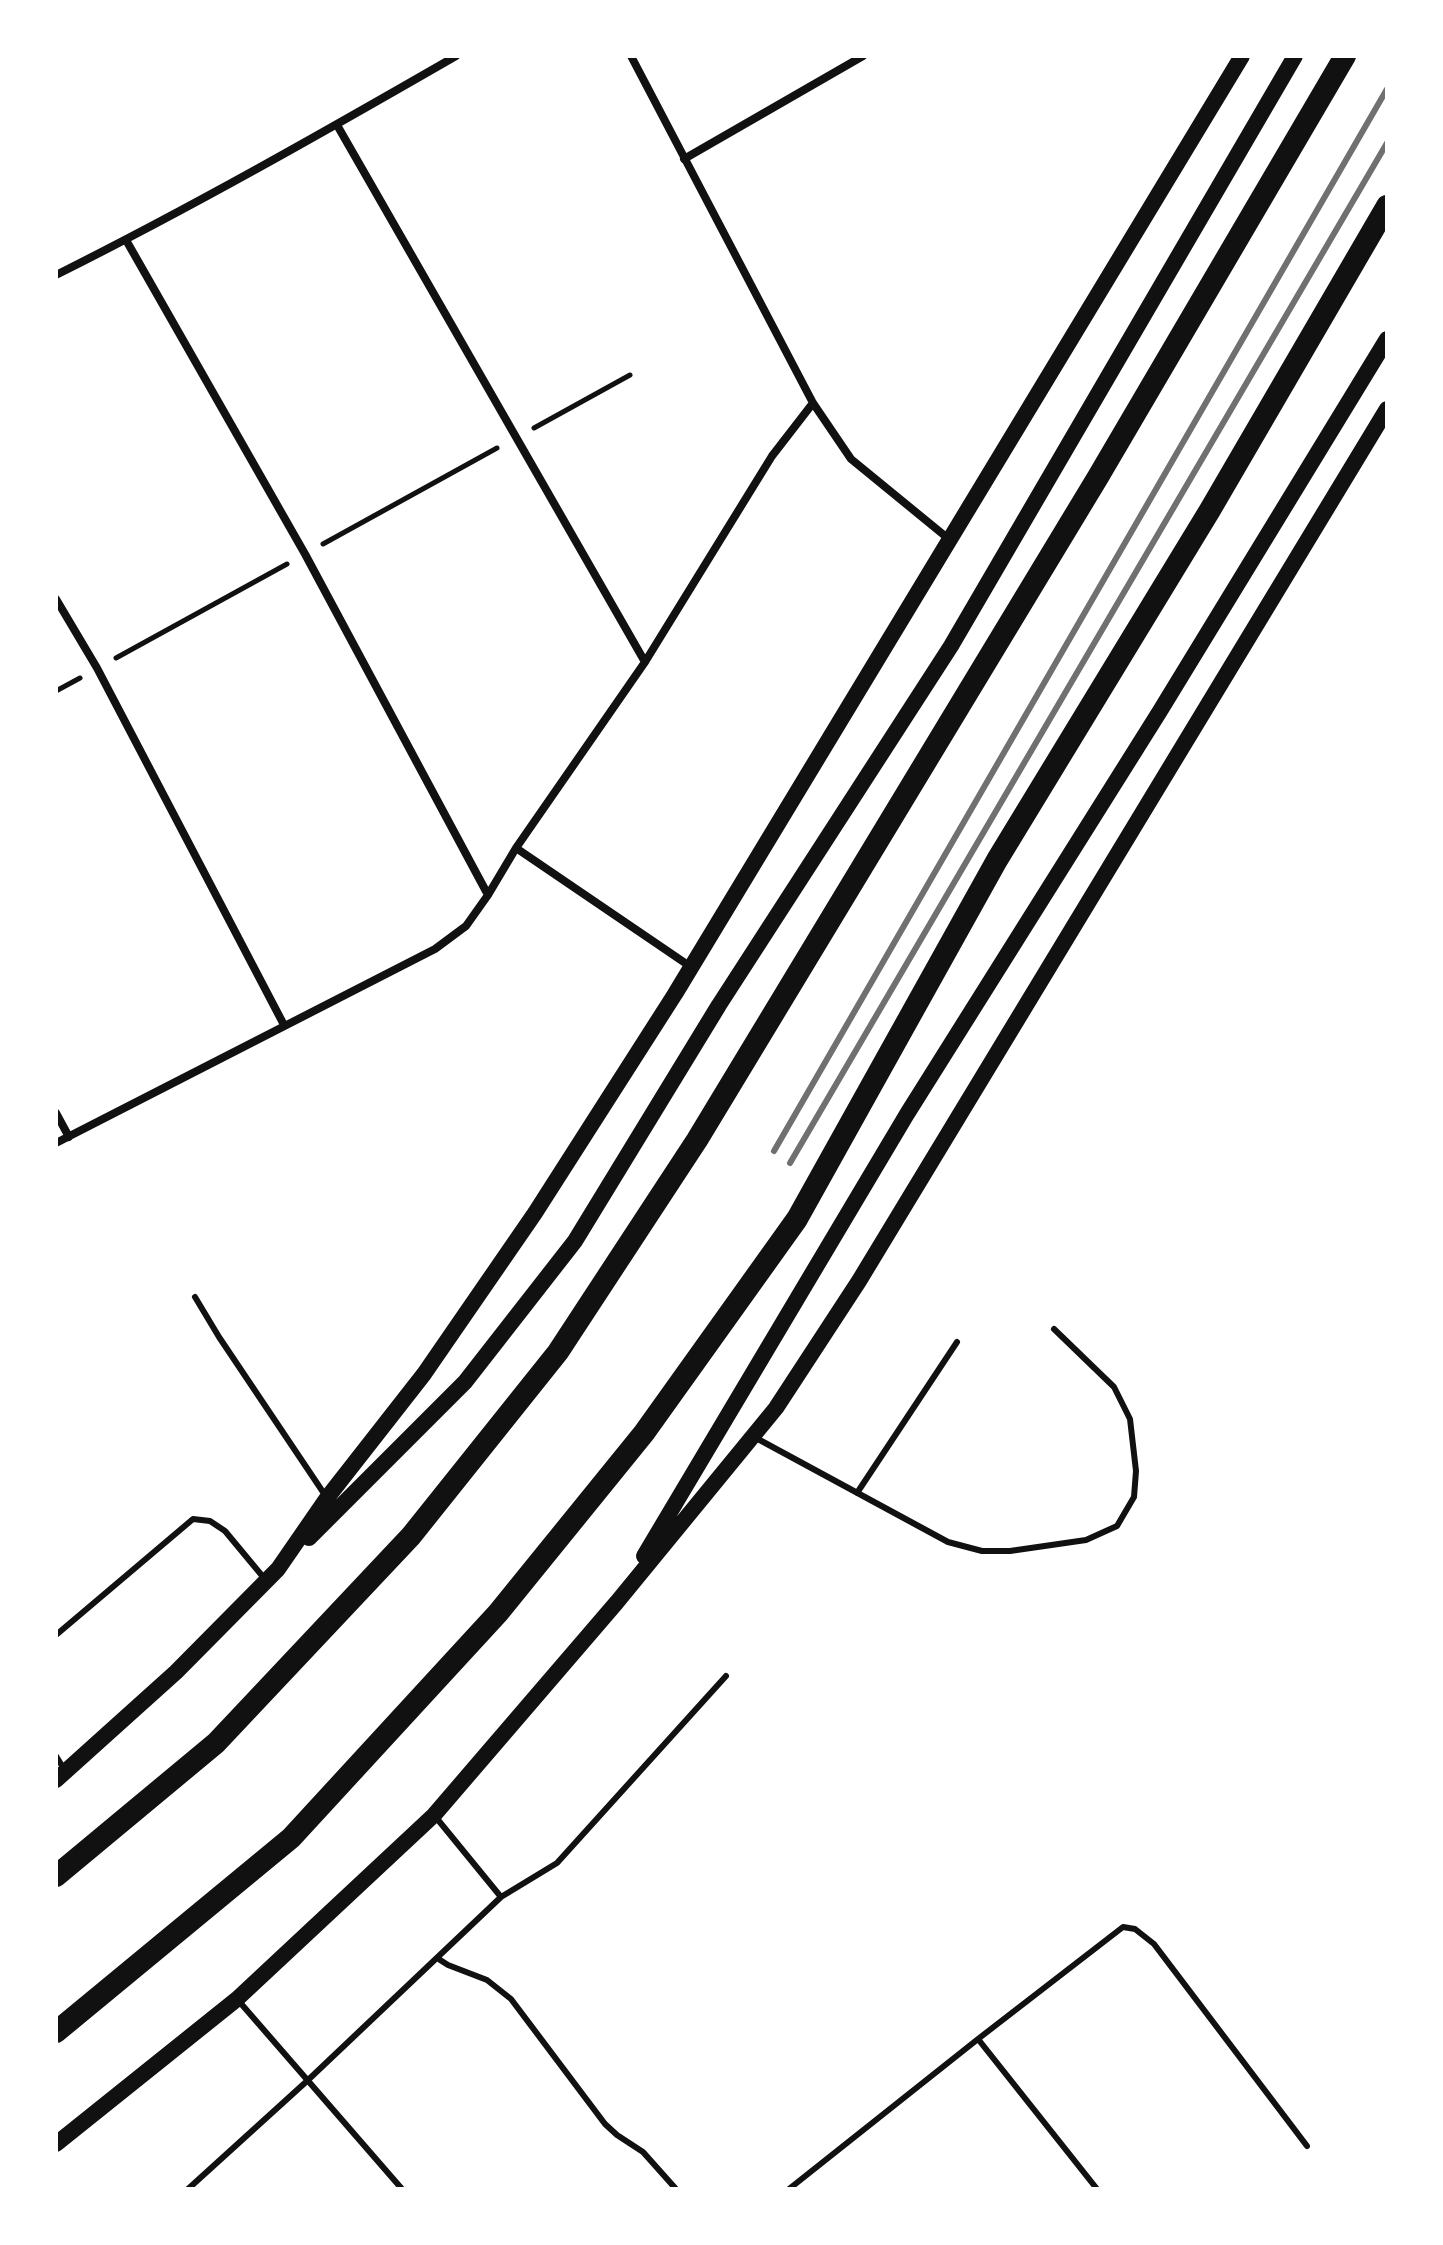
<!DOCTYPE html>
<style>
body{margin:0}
#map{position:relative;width:1443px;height:2245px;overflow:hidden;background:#fff;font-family:Commissioner,sans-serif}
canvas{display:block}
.frame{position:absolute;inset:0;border:58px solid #fff;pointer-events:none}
</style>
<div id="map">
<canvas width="1443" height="2245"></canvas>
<div class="frame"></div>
</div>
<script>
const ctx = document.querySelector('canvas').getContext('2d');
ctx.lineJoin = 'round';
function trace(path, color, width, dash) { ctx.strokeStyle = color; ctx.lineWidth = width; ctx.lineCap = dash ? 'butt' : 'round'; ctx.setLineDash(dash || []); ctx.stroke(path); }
trace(new Path2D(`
 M 534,428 L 630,375
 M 323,544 L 497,448
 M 116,658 L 287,564
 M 56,691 L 80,678`), '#111', 5);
trace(new Path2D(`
 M 195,1297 L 219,1337 L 325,1495
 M 756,1438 L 948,1542 L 982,1551 L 1010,1551 L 1086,1540 L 1117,1526 L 1134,1497 L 1136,1471 L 1130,1419 L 1114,1387 L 1054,1329
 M 857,1493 L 957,1342
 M 56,1635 L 193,1519 L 210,1521 L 225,1531 L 264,1578
 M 56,1756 L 64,1769
 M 501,1897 L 557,1863 L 726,1676
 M 437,1958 L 448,1965 L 487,1980 L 511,1999 L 605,2124 L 617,2135 L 643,2152 L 676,2189
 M 237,1999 L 402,2189
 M 978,2039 L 1097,2189
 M 188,2189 L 307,2081 L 501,1897 L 434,1815
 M 789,2189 L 978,2039 L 1123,1927 L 1135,1929 L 1154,1944 L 1307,2146`), '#111', 6);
trace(new Path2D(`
 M 631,56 L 813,403 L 851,459 L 950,540
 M 337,125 L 645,662
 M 684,159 L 863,56
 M 126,240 L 305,554 L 488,895
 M 56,275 C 192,207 324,132 456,56
 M 56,599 L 97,668 L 284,1025
 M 516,848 L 691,967
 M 56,1113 L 69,1137
 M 56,1143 L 435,949 L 466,926 L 488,895 L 516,848 L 645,662 L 772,456 L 813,403`), '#111', 8);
trace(new Path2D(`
 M 309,1538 L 465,1382 L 575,1241 L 719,1005 L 951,646 L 1295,56
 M 644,1556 L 907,1114 L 1160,711 L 1387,339
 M 56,1780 L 176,1672 L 278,1569 L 327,1498 L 424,1374 L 535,1213 L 675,994 L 1242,56
 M 56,2144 L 237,1999 L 434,1815 L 617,1602 L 776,1408 L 859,1281 L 1387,409`), '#111', 16);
trace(new Path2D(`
 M 56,1876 L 216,1743 L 411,1536 L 558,1352 L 697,1140 L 1098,477 L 1345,56
 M 56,2032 L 291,1838 L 498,1613 L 644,1433 L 797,1219 L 997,860 L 1210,510 L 1387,206`), '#111', 22);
trace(new Path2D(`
 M 774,1151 L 1387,89
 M 790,1163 L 1387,143`), '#707070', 6);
</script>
